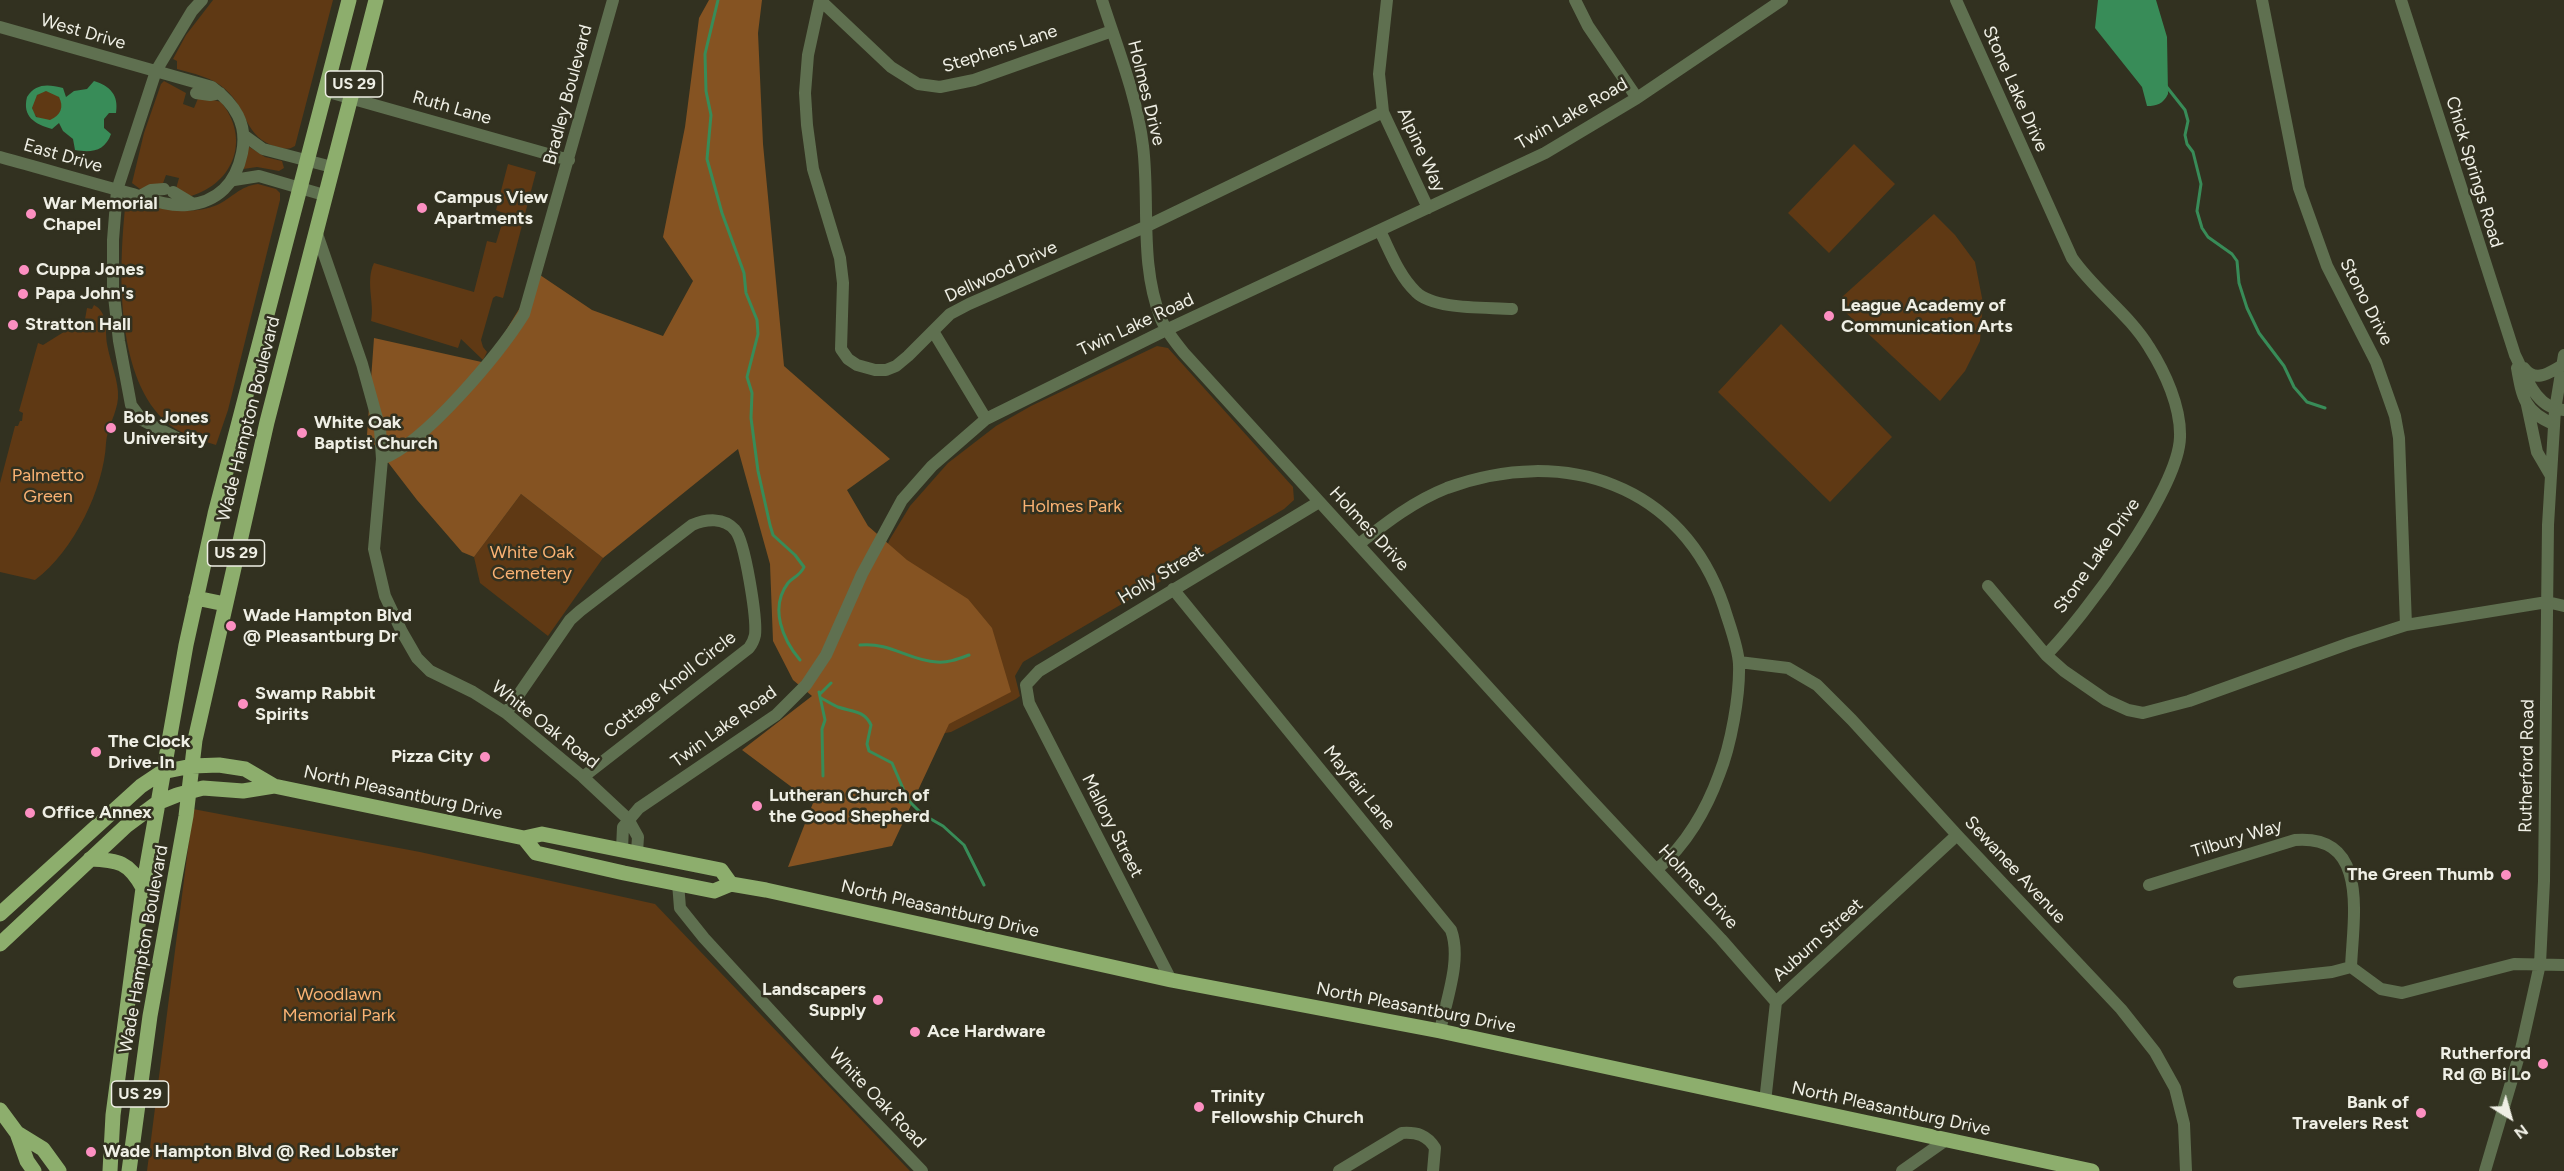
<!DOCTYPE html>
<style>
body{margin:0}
#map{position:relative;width:2564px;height:1171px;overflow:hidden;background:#323120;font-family:Figtree,sans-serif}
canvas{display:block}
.north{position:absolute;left:2480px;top:1087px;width:60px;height:60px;-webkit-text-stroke:4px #323120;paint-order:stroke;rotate:143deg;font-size:16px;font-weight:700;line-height:24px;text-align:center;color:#efefe5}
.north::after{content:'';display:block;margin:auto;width:21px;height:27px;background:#efefe5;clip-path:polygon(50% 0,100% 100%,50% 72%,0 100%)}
</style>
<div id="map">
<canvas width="2564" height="1171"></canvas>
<div class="north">N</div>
</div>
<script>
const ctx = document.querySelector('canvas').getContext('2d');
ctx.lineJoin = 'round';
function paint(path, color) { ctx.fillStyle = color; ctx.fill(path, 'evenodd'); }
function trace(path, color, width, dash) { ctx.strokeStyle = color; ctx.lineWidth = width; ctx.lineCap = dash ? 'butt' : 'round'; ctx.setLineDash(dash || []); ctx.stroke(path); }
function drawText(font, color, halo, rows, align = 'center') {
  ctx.font = font + ' Figtree,sans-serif'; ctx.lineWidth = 5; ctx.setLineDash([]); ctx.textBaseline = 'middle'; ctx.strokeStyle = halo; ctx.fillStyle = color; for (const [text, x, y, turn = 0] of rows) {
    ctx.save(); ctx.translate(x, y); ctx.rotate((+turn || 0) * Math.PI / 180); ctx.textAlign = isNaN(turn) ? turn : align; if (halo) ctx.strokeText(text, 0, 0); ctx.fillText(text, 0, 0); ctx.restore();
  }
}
paint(new Path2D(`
 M 213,0 L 333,0 L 295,146 C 288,150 285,149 277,147 C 243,137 249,110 225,89 C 212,77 194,74 177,69 L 177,61 L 173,59 L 186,35 Z
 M 164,81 L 186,93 L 183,104 L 194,108 L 199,96 L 221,102 C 251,139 234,183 191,196 L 176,189 L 179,178 L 166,175 L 162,186 L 140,189 L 132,183 L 144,133 L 161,84 Z
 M32 106a15 15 0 1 1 30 0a15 15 0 1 1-30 0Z
 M 1854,144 L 1895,184 L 1829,253 L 1788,213 Z
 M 248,146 L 265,157 L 282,161 L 284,168 L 279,171 L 257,167 L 243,169 Z
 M 508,164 L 536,172 L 503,298 L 496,296 L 493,298 L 481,340 L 483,347 L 487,352 L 483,360 L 461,339 L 458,348 L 371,321 C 375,303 365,282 374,263 L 474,292 L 487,241 L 496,243 L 505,214 L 496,210 Z
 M 258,184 L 276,189 L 280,193 L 280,200 L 228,410 L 216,445 C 197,439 177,433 163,419 C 115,372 119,269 125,208 L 129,208 L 134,201 C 161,207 190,217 217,205 C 232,198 240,186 258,184 Z
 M 1934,214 L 1955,235 L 1975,262 L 1983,303 L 1980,341 L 1965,371 L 1940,401 L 1844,311 L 1842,297 Z
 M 94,305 C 108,312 105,330 107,344 C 110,362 119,381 118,398 C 117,413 107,428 106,443 C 104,488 74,551 35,580 L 0,572 L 0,483 L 15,426 L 18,426 L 20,421 L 22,421 L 23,413 L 19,411 L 38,343 L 43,345 L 75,325 L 84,325 L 87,308 L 92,309 Z
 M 1781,324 L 1892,437 L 1830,502 L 1718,392 Z
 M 1157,346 L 1168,348 L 1293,487 L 1294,500 L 1284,509 L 1023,662 L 1015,676 L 1020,696 L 1016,699 L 951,732 L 895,742 L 874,573 L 890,539 L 910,506 L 948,463 L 996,426 L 1031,406 Z
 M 521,494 L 603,558 L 548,636 L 480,583 L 474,557 Z
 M 193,809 L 420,852 L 655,904 L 910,1171 L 147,1171 Z`), '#5f3914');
paint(new Path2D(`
 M 709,0 L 762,0 L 758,33 L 763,144 L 784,366 L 890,459 L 847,490 L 868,526 L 907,560 L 968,599 L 992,628 L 1011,692 L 949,724 L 892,846 L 788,867 L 813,803 L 742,750 L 812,696 L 793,680 L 773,641 L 770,564 L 738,449 L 603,558 L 521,494 L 474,557 L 462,552 L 417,500 L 367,435 L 374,338 L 486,363 L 540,275 L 592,310 L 663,336 L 693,281 L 663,237 L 685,127 L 699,18 Z`), '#855322');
paint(new Path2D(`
 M 2098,0 L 2156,0 L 2167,37 L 2168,94 C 2163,104 2157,106 2147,106 L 2142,87 L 2095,28 Z
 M 94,81 C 110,86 119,95 116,113 L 109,113 L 104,119 L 104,128 L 111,134 C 105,151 92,153 75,150 L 73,139 L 63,131 L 59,123 L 52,129 C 35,124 22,117 27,97 C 36,83 48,84 63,88 L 66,97 L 74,91 L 87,89 ZM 46,91 L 59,97 C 64,107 61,115 50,120 L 36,117 L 32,108 L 37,95 Z`), '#388c58');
trace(new Path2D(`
 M 718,0 L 705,54 L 706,91 L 711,115 L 707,159 L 722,213 L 744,273 L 746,293 L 757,320 L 758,334 L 747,377 L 752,393 L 751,418 L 758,471 L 770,525 L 773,535 L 795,555 L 804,567 C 800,576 793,577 788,583 C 769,608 783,640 800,660
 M 2166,86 L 2185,110 L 2188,121 L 2185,135 L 2187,144 L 2193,152 L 2201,184 L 2197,211 L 2202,228 L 2208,237 L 2232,254 L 2237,261 L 2239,283 L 2247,308 L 2259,333 L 2284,366 L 2294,387 L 2307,402 L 2325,408
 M 860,645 C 891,642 909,661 937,662 C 948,663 958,659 969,655
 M 819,692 L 825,720 L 822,729 L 823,776
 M 820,694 L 831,683
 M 821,698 C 827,701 833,705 838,707 C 852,712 864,710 871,725 L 867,744 L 869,751 L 892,763 L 908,800 L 922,814 L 943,826 L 964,845 L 984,885`), '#388c58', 3);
trace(new Path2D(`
 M 820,0 L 808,55 L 805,93 L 807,125 L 813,169 L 840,258 L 843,283 L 841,349 L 848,359 L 857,365 L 875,370 L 886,370 L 896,366 L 908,356 L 950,314 L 969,304 L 1147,226 L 1383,112
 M 820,0 L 891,67 L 918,84 L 940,87 L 974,80 L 1112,31
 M 1102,0 C 1117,47 1137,96 1143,146 C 1150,203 1139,263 1161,319 C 1166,331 1175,342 1184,353 L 1581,789 L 1721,939 L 1776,1002
 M 1387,0 L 1379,74 L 1383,112 L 1428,208
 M 1575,0 L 1588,26 L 1637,98
 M 1956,0 L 2072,258 C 2095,291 2129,314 2149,347 C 2165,372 2181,407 2180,437 C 2179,489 2084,617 2046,655
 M 2262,0 L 2299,188 L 2327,266 L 2376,362 L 2395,416 L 2399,438 L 2406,625
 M 2401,0 L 2515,355 C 2526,377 2536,409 2564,410
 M 0,27 L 212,87 C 235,104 248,124 242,153 C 236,183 218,202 187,205 C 170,207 149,199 133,194 C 88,182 44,169 0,157
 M 325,91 L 569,160
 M 196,93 L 210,95 L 220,93
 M 245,136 L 263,149 L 332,167
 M 234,180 L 259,176 L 324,195
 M 173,192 L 193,204
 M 140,196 L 151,190 L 164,189
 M 316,231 L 362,364 L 380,429 L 382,459 L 374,549 L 385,596 L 402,632 L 417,658 L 430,671 L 473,692 L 506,713 L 583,777 L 628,819 L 638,837 L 637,852
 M 1380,231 C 1390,251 1399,276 1416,292 C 1434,310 1486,307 1512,309
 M 933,331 L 986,419
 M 2517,368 C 2522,397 2525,413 2554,424
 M 2524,368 C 2535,383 2549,373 2561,366
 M 2527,405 L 2537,452 L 2551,476
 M 181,440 L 142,420 L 131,405 L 119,341 L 113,287 L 113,240 L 117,190 L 156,71 L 192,11 L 202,0
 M 382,459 C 425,443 499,354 524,314 L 613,0
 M 1359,544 C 1387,522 1414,501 1447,488 C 1564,445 1683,484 1724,607 C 1729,624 1738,646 1739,664 C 1740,695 1731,745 1719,775 C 1707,808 1686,846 1657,869
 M 1988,586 L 2046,655 L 2064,671 L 2106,700 L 2128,710 L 2143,713 L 2189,701 L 2350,643 L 2406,625 L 2547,602 L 2564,606
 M 1173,589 L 1451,930 C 1462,960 1446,1000 1440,1031
 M 1739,662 L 1788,668 L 1817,685 L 1852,720 L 1957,835 L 2121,1009 L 2155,1052 L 2175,1088 L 2184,1124 L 2186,1171
 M 506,713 L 570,620 L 580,611 L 692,525 C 706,519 724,517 735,530 C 745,541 757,618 755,635 C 754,640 752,644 749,648 L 583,777
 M 622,849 L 623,827 L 639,808 L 776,715 L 806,685 L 826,655 L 862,574 L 902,500 L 932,466 L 986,419 L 1166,330 L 1545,153 L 1637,98 L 1782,0
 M 678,883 L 680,908 L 704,938 L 827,1072 L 922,1171
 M 2149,885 L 2295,840 C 2370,834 2353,918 2351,967 L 2381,989 L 2402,993 L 2514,964 L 2564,965
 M 1171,980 L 1029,703 L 1026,685 L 1039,671 L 1319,502
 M 2239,982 L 2332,972 L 2351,967
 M 1765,1102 L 1776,1002 L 1957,835
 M 1339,1171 L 1402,1133 C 1417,1132 1427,1135 1435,1148 L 1433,1171
 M 1902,1171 L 1946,1140
 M 2485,1171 L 2521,1049 L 2540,964 L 2544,881 L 2548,525 L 2555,410 L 2564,355`), '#5f7050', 12);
trace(new Path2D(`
 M 196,598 L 225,604
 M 524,838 L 536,853 L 624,873 L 714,891 L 731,884 L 766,890 L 1171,980 L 1440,1031 L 2092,1171
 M 90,859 C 118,860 129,862 143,888
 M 0,914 L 141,786 L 162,772 L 192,766 L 219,765 L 245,769 L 274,786 L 524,838 L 542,834 L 721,870 L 731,884
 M 0,944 L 126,826 L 157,803 L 177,795 L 203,788 L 243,791 L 274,786
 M 0,1110 L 17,1133 L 27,1161 L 34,1171
 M 17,1133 L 43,1149 L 59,1171
 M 110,1171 L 113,1115 L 143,888 L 186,645 L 215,514 L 349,0
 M 129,1171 L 150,1016 L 186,816 L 195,740 L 267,422 L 376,0`), '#8dae6d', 15);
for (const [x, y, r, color] of [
 [422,208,6,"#fc8fc1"],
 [31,214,6,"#fc8fc1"],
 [24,270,6,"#fc8fc1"],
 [23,294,6,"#fc8fc1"],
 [1829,316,6,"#fc8fc1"],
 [13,325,6,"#fc8fc1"],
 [111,428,6,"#fc8fc1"],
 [302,433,6,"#fc8fc1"],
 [231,626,6,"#fc8fc1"],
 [243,704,6,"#fc8fc1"],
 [96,752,6,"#fc8fc1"],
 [485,757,6,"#fc8fc1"],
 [757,806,6,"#fc8fc1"],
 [30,813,6,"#fc8fc1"],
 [2506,875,6,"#fc8fc1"],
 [878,1000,6,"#fc8fc1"],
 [915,1032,6,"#fc8fc1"],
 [2543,1064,6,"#fc8fc1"],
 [1199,1107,6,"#fc8fc1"],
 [2421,1113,6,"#fc8fc1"],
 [91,1152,6,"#fc8fc1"]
]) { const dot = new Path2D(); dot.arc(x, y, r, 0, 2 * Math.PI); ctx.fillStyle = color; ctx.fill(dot); trace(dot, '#323120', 2); }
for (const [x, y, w] of [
 [354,84,57],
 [236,553,57],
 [140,1094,57]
]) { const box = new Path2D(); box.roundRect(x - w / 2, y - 13, w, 26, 4.5); ctx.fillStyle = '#323120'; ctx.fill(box); trace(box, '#efefe5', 1.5); }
drawText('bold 16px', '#efefe5', null, [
 ["US 29",354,84],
 ["US 29",236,553],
 ["US 29",140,1094]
]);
drawText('18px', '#efefe5', '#323120', [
 ["West Drive",83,32,16],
 ["Stephens Lane",1000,49,-18],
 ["Stone Lake Drive",2015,89,66],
 ["Holmes Drive",1146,93,76],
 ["Bradley Boulevard",568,95,-75],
 ["Ruth Lane",452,108,16],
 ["Twin Lake Road",1572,114,-30],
 ["Alpine Way",1421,150,65],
 ["East Drive",63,156,16],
 ["Chick Springs Road",2474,172,73],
 ["Dellwood Drive",1001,272,-25],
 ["Stono Drive",2366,302,63],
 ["Twin Lake Road",1136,325,-25],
 ["Wade Hampton Boulevard",249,419,-76],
 ["Holmes Drive",1369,529,47],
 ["Stone Lake Drive",2097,556,-55],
 ["Holly Street",1161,575,-31],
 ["Cottage Knoll Circle",670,685,-38],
 ["White Oak Road",545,725,38],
 ["Twin Lake Road",724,727,-36],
 ["Rutherford Road",2527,766,-89],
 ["Mayfair Lane",1359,788,51],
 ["North Pleasantburg Drive",403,793,12],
 ["Mallory Street",1112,826,63],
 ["Tilbury Way",2237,839,-17],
 ["Sewanee Avenue",2015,870,47],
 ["Holmes Drive",1698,887,47],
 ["North Pleasantburg Drive",940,909,13],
 ["Auburn Street",1818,940,-42],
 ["Wade Hampton Boulevard",144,949,-80],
 ["North Pleasantburg Drive",1416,1008,11],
 ["White Oak Road",877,1098,46],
 ["North Pleasantburg Drive",1891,1109,12]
]);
drawText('bold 18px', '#efefe5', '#323120', [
 ["Campus View",434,198],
 ["Apartments",434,219],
 ["War Memorial",43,204],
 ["Chapel",43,225],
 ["Cuppa Jones",36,270],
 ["Papa John's",35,294],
 ["League Academy of",1841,306],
 ["Communication Arts",1841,327],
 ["Stratton Hall",25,325],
 ["Bob Jones",123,418],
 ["University",123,439],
 ["White Oak",314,423],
 ["Baptist Church",314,444],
 ["Wade Hampton Blvd",243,616],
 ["@ Pleasantburg Dr",243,637],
 ["Swamp Rabbit",255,694],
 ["Spirits",255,715],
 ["The Clock",108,742],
 ["Drive-In",108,763],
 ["Pizza City",473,757,"right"],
 ["Lutheran Church of",769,796],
 ["the Good Shepherd",769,817],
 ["Office Annex",42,813],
 ["The Green Thumb",2494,875,"right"],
 ["Landscapers",866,990,"right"],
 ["Supply",866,1011,"right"],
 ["Ace Hardware",927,1032],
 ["Rutherford",2531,1054,"right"],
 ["Rd @ Bi Lo",2531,1075,"right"],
 ["Trinity",1211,1097],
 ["Fellowship Church",1211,1118],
 ["Bank of",2409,1103,"right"],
 ["Travelers Rest",2409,1124,"right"],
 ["Wade Hampton Blvd @ Red Lobster",103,1152]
], 'left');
drawText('18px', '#fab273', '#323120', [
 ["Palmetto",48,476],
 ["Green",48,497],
 ["Holmes Park",1072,507],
 ["White Oak",532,553],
 ["Cemetery",532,574],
 ["Woodlawn",339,995],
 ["Memorial Park",339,1016]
]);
</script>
